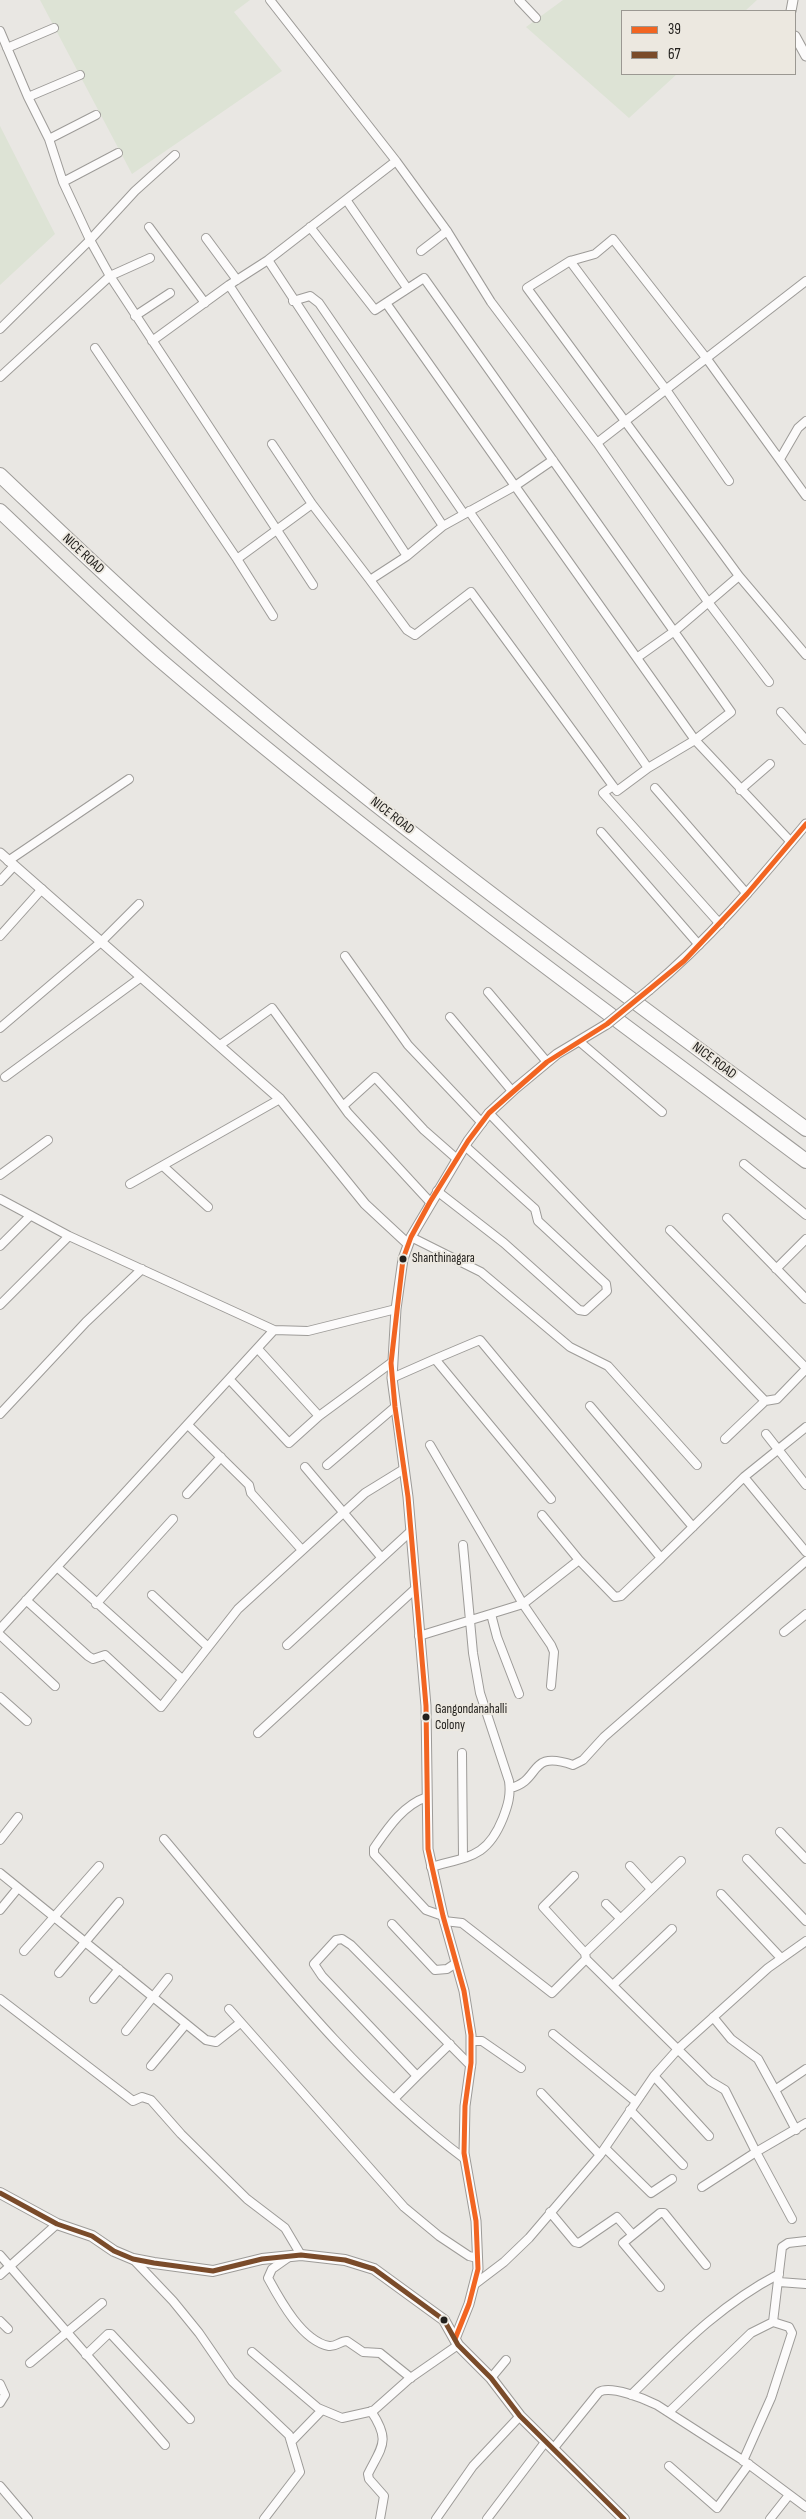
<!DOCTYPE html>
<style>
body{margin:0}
#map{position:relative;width:806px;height:2519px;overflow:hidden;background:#e9e7e3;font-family:"Sofia Sans Condensed",sans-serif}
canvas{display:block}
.legend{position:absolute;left:621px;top:10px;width:175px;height:65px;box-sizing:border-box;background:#ece8e0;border:1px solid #9b9892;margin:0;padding:6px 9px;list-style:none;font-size:15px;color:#22201d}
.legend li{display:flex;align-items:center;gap:10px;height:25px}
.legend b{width:25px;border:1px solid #9b9892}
</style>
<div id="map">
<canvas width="806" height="2519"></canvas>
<ul class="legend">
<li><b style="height:6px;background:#f26522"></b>39</li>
<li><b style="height:6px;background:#7a4b2a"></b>67</li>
</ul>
</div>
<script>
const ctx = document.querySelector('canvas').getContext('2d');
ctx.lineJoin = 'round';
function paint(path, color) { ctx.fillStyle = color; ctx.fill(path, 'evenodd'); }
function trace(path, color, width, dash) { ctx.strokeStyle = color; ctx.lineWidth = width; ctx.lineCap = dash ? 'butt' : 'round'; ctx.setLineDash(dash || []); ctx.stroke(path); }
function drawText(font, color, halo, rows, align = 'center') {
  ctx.font = font + ' "Sofia Sans Condensed",sans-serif'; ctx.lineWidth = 4; ctx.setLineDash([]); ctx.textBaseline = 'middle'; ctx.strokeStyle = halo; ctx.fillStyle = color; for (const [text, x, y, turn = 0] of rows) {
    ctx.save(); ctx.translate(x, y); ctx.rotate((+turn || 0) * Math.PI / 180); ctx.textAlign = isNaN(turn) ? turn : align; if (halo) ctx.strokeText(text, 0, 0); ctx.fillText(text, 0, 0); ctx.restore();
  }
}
paint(new Path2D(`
 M 40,0 L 250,0 L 234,12 L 282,71 L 132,174 Z
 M 563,0 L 757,0 L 745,11 L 622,11 L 622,74 L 677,74 L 629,118 L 526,27 Z
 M 0,126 L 55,234 L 0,285 Z`), '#dde3d5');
const minor = new Path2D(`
 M 270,0 L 396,161 L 447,231 L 491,302 L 597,443 L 708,602 L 769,682
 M 519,0 L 536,18
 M 0,31 L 28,97 L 49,139 L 63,182 L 90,240 L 110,276 L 313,585
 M 7,48 L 54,28
 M 28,97 L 80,75
 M 49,139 L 96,115
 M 63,182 L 118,153
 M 347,201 L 407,288
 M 149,227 L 205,303
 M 310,227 L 375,310 L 424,278 L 731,712 L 695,740 L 515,486 L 443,526
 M 206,238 L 237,280
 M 421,251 L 447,231
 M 268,260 L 443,526 L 407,556 L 370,580 L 312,504 L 272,444
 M 570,261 L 595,254 L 613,239 L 707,359 L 806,496
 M 229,285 L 407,556
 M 293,301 L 310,296 L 319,303 L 464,514
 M 386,303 L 515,486 L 553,460
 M 135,316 L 170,293
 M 0,329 L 90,240 L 135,191 L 175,155
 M 152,341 L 229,285 L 268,260 L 396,161
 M 95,348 L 237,559 L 273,616
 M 0,377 L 110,276 L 150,258
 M 597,443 L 806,281
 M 780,459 L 798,428 L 806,421
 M 469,511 L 648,768
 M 237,559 L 312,504
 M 739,576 L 806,655
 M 370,580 L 407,630 L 415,635 L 471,592 L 613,786 L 603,793 L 720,924
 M 638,657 L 676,630 L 739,576 L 527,288 L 570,261 L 667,391 L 729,481
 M 781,712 L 806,740
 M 613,786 L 617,791 L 648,768 L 695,740 L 791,842
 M 655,788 L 747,894
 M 740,790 L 770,764
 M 601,832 L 699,945
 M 8,861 L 129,779
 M 0,881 L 13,867
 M 0,936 L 42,889
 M 345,956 L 408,1045 L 482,1123
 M 488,992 L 547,1062
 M 450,1017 L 512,1091
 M 0,1028 L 101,942 L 139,904
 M 580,1042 L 662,1112
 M 220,1045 L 272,1008 L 348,1113 L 430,1202
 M 5,1077 L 140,978
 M 343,1106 L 375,1077 L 424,1130 L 457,1159
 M 489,1113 L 765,1401 L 777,1399 L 806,1369
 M 744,1164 L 806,1215
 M 163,1166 L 208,1207
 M 0,1175 L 48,1140
 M 130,1184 L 280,1099
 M 437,1191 L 504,1243 L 579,1310 L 585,1311 L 607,1291 L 606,1284 L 538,1221 L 535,1209 L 465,1146
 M 0,1199 L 69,1236 L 274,1330 L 308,1331 L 396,1309
 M 727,1218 L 806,1299
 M 670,1230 L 806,1368
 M 411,1237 L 481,1272 L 570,1347 L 608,1366 L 697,1465
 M 0,1246 L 29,1217
 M 776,1269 L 806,1239
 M 0,1305 L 69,1236
 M 258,1349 L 319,1416
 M 435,1359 L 480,1340 L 661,1558 L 744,1477 L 806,1427
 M 392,1378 L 435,1359 L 551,1499
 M 230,1380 L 289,1443 L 319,1416 L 391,1363
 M 590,1406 L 693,1527
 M 0,1414 L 86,1322 L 142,1269
 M 188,1425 L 249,1485 L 251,1493 L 302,1550
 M 766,1434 L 806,1485
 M 725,1439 L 765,1401
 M 430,1445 L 523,1604 L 551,1645 L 554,1652 L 551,1686
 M 327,1465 L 395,1407
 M 305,1467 L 381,1557
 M 744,1477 L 806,1552
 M 187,1494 L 221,1457
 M 579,1560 L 615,1597 L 621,1596 L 661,1558
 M 57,1567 L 182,1679
 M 152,1595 L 208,1647
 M 26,1600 L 88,1656 L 93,1659 L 105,1655 L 161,1707 L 238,1609 L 365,1493 L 404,1469
 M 96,1604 L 173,1519
 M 491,1614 L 497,1637 L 519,1694
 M 0,1629 L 274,1330
 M 784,1632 L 806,1614
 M 0,1635 L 55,1686
 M 419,1636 L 523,1604 L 579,1560 L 542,1515
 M 287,1645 L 411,1531
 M 0,1697 L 27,1721
 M 258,1733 L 414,1590
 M 462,1753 L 463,1858
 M 510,1788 C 542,1781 527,1749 573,1765 L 583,1760 L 604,1737 L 806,1561
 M 427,1797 C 403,1805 388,1828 374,1848 L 374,1854 L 426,1910 L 443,1916
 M 780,1832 L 806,1859
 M 164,1839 C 258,1950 348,2072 465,2159
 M 0,1840 L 18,1817
 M 747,1859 L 806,1921
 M 630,1866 L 651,1889
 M 431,1867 C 469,1856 487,1858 503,1818 C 508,1805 511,1795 509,1781 L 480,1693 L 473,1653 L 463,1545
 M 0,1873 L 206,2040 L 216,2042 L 240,2023
 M 574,1876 L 543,1907 L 585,1953
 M 721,1894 L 781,1958
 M 606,1904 L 620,1918
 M 0,1910 L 18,1888
 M 444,1921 L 462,1923 L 552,1993 L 586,1959 L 710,2081 L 725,2090 L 756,2152 L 702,2187
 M 392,1924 L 435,1970 L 447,1969 L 456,1963
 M 24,1951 L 99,1866
 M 586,1959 L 585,1953 L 681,1861
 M 59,1973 L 119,1902
 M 613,1985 L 672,1929
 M 0,1999 L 133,2101 L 142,2097 L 151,2100 L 181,2134 L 247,2199 L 285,2228 L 301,2255
 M 94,1999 L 119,1969
 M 229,2009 L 404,2207 L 439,2236 L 469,2256 L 477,2258
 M 713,2017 L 731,2039 L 758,2059 L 775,2090
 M 126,2031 L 168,1978
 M 553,2034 L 636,2102
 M 471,2041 L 482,2041 L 521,2068
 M 450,2044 L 417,2076 L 322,1976 L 314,1964 L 336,1940 L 342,1939 L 351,1945 L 471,2066
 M 151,2066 L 186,2024
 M 654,2076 L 709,2136
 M 541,2093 L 600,2155
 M 394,2099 L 417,2076
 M 630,2110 L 683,2165
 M 796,2130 L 775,2090 L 806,2069
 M 605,2148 L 651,2193 L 672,2179
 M 550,2212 L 575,2242 L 579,2243 L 617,2217 L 632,2234
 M 792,2219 L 756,2152 L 806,2123
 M 0,2255 L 165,2445
 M 289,2257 L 272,2269 L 268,2278 C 280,2300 302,2341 329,2346 C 336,2347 340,2341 347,2341 L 363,2352 L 380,2353 L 411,2378
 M 133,2259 L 173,2301 L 199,2333 L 232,2381 L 289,2435 L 300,2472 L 264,2519
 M 0,2275 L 57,2224
 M 779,2282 L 806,2284
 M 475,2284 L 504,2262 L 529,2238 L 600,2155 L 654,2076 L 679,2048 L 768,1968 L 806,1941
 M 660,2287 L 623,2243 L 660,2213 L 664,2213 L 706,2265
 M 0,2321 L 8,2329
 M 773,2322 L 782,2247 L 788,2243 L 806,2241
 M 252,2352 L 318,2408 L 342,2418 L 373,2411 L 409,2379 L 458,2345
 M 86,2355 L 108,2334 L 111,2334 L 190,2419
 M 30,2363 L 102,2303
 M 491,2378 L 506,2360
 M 0,2384 L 5,2395 L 0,2403
 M 631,2395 C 679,2348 718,2306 779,2274
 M 371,2411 C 391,2441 382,2446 368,2474 L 369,2479 L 384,2496 L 380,2519
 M 669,2412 L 751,2333 L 773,2322 L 789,2327 L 792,2333 L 771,2398 L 743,2461
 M 292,2441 L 322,2410
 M 553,2449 L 599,2392 C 611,2385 645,2399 657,2405 L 747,2463 L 806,2507
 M 669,2466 L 717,2508 L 749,2464
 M 0,2486 L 28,2519
 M 436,2519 L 473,2466 L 520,2416
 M 487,2519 L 546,2441
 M 770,2519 L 789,2495`);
const tertiary = new Path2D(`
 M 791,11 L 793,0
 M 795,36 L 806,56
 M 0,853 L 280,1099 L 365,1204 L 408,1244
 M 649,990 C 708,941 757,883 806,824
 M 455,2339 L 469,2304 L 478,2269 L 476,2221 L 464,2153 L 465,2106 L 471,2063 L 471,2035 L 464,1991 L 443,1916 L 428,1849 L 426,1706 L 408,1497 L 392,1378 L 396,1309 L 403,1259 L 411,1237 L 468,1141 L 489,1113 L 516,1088 L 557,1054 L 607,1024`);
const secondary = new Path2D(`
 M 0,2193 L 57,2224 L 92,2236 L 114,2251 L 133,2259 L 154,2263 L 213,2271 L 262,2259 L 301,2255 L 345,2260 L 374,2269 L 444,2320 L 458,2345 L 491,2378 L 520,2416 L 624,2519`);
const motorway = new Path2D(`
 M 0,475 C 57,529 113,583 172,635 C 373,812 591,969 806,1129
 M 0,511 C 53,561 105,612 160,660 C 367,837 588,998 806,1161`);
trace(minor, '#9d9b98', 10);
trace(tertiary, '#9d9b98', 11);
trace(secondary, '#9d9b98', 12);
trace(motorway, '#9d9b98', 16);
trace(minor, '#fcfbfb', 8);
trace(tertiary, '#fcfbfb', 9);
trace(secondary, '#fcfbfb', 10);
trace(motorway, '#fcfbfb', 14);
const tertiaryBridge = new Path2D(`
 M 607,1024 L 649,990`);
trace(tertiaryBridge, '#9d9b98', 11, []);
trace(tertiaryBridge, '#fcfbfb', 9);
trace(new Path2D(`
 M 455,2339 L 469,2304 L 478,2269 L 476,2221 L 464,2153 L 465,2106 L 471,2063 L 471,2035 L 464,1991 L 443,1916 L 428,1849 L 426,1706 L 408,1497 L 395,1407 L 391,1363 L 403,1259 L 411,1237 L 430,1202 L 468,1141 L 489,1113 L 547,1062 L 607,1024 L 684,961 L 747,894 L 806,824`), '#f26522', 5);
trace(new Path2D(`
 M 0,2193 L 57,2224 L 92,2236 L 114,2251 L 133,2259 L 154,2263 L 213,2271 L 262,2259 L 301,2255 L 345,2260 L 374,2269 L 444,2320 L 458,2345 L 491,2378 L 520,2416 L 624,2519`), '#7a4b2a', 5);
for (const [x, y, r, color] of [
 [403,1259,4.5,"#22201d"],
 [426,1717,4.5,"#22201d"],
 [444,2320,4.5,"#22201d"]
]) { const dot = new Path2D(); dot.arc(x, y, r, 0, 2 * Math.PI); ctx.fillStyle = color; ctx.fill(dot); trace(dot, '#ece8e0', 2); }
drawText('13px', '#22201d', '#ece8e0', [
 ["Shanthinagara",412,1259],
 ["Gangondanahalli",435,1710],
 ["Colony",435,1726]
], 'left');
drawText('14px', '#22201d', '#ece8e0', [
 ["NICE ROAD",83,554,43],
 ["NICE ROAD",392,816,38],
 ["NICE ROAD",714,1061,37]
]);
</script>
